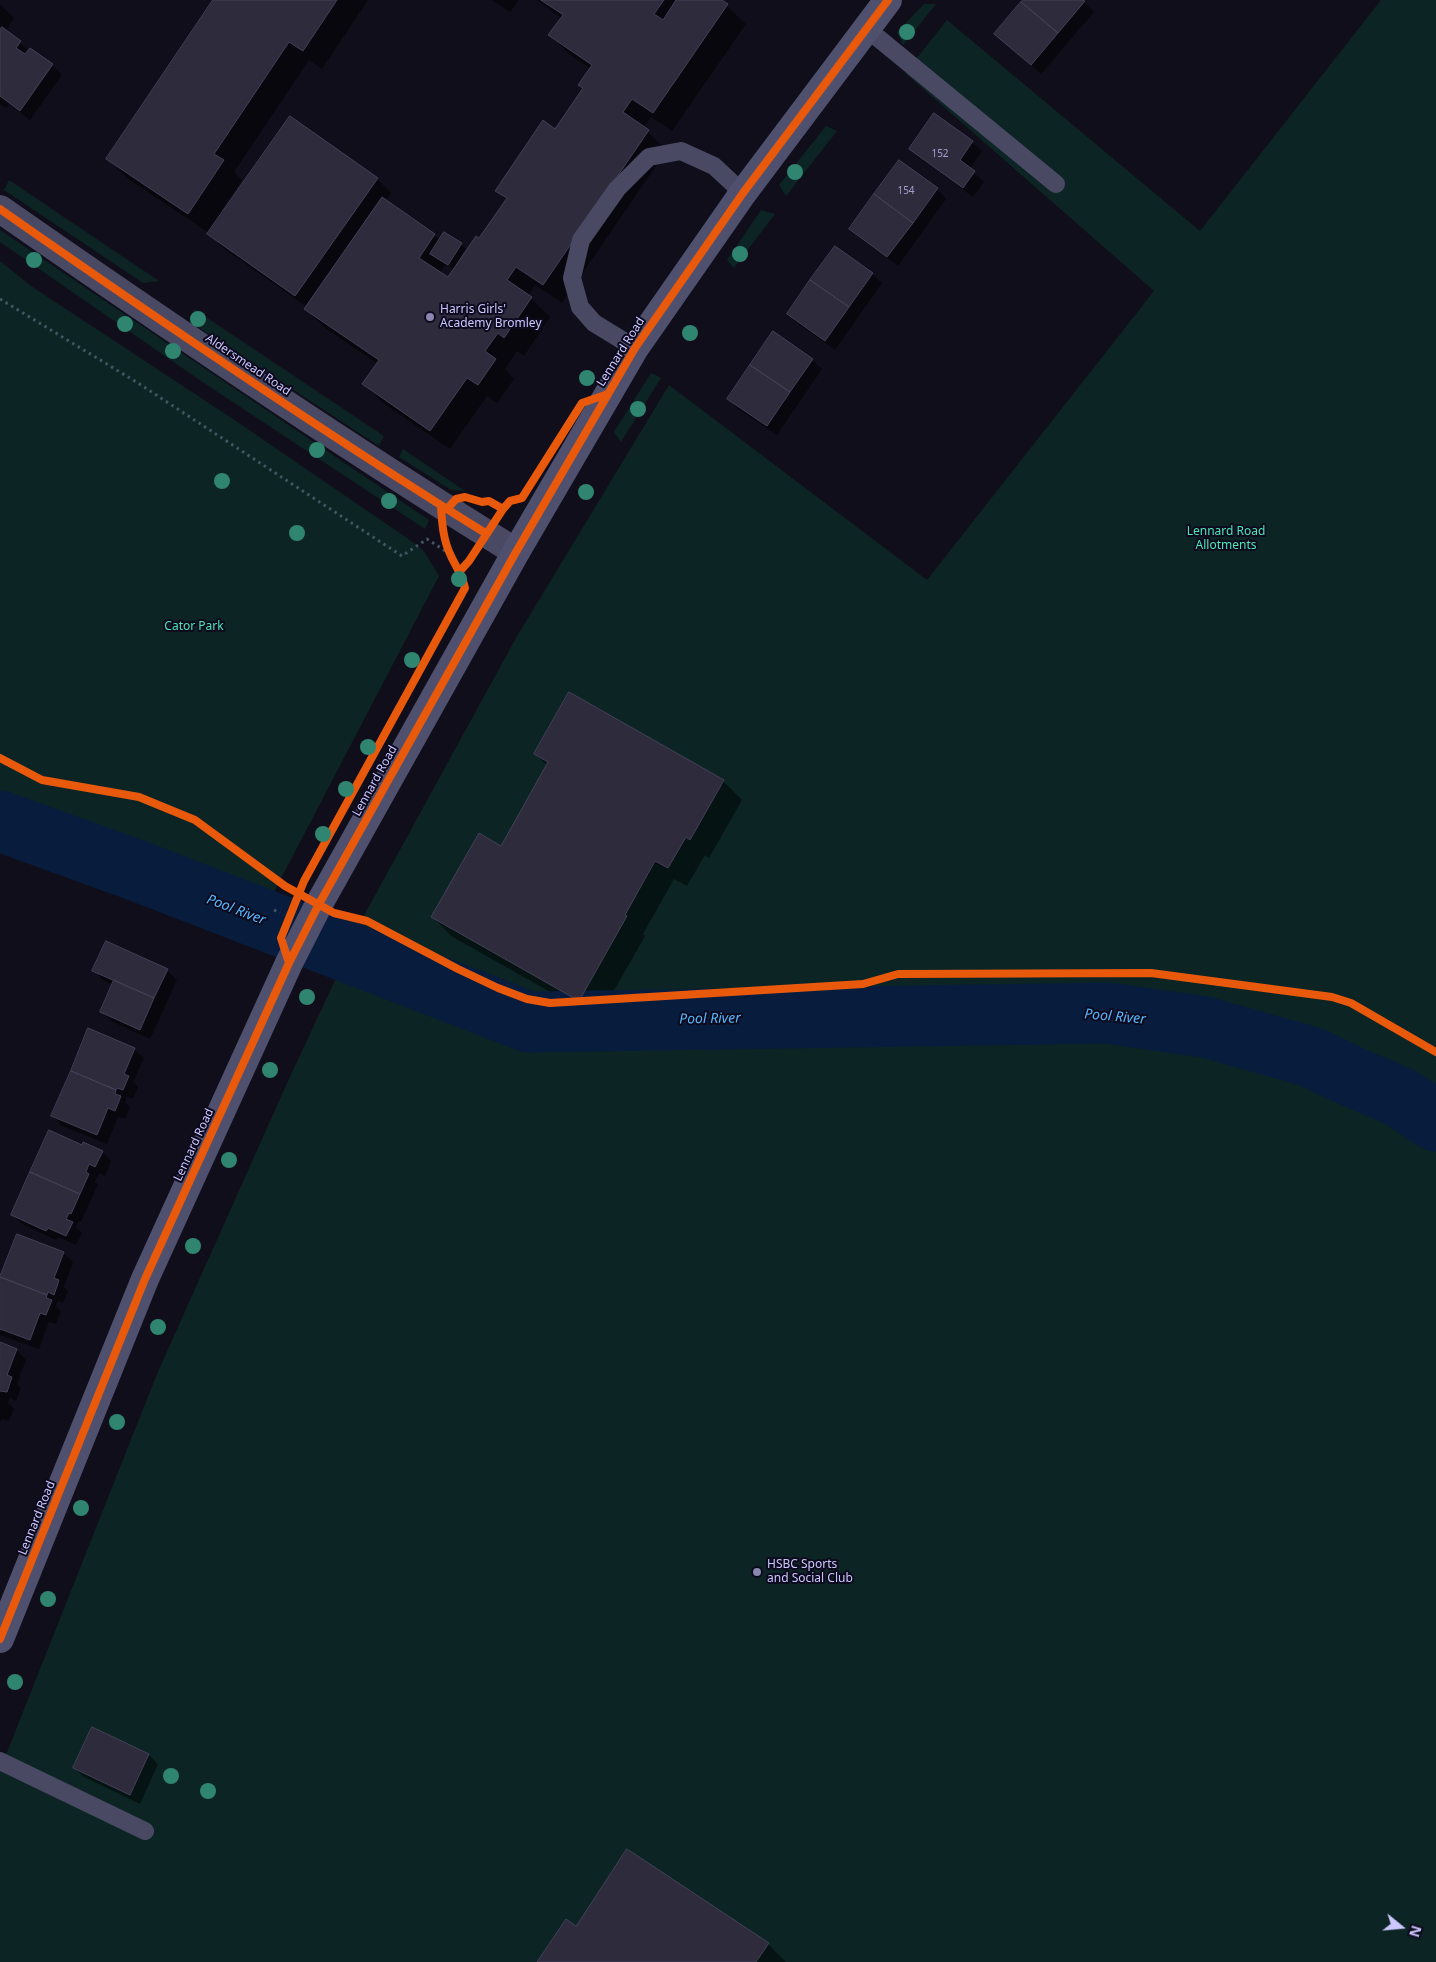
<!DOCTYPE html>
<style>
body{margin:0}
#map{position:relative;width:1436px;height:1962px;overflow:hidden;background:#100e1a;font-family:"Noto Sans",sans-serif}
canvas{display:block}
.north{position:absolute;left:1376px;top:1902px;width:50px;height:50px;-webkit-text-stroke:4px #0d0a1e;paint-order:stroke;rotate:107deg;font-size:14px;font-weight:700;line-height:20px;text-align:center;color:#cbc7ff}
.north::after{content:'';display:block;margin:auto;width:18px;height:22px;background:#cbc7ff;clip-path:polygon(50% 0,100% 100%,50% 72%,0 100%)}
</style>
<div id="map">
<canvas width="1436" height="1962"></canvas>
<div class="north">N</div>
</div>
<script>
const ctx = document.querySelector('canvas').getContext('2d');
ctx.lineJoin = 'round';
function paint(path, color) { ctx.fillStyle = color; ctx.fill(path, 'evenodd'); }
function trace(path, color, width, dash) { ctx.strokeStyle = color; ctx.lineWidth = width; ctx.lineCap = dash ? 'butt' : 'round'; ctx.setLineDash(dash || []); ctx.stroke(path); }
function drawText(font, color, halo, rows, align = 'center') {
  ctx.font = font + ' "Noto Sans",sans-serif'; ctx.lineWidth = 4; ctx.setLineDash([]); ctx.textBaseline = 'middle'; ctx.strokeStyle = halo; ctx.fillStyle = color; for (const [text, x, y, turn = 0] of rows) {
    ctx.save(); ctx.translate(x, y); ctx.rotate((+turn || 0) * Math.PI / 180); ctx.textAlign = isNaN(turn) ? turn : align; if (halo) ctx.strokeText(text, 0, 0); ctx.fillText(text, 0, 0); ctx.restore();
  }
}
paint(new Path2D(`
 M 1381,0 L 1436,0 L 1436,1136 L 1378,1102 L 1283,1065 L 1128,1034 L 530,1018 L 351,944 L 367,910 L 516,638 L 669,385 L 927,580 L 1154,291 L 905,73 L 947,20 L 1200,231 Z
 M 924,4 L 936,4 L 903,45 L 897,32 Z
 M 826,126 L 837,131 L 786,196 L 779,185 Z
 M 9,180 L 159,281 L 143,283 L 4,190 Z
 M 761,210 L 775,214 L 734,268 L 727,260 Z
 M 0,230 L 429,520 L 425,529 L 204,383 L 0,242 Z
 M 0,261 L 31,286 L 233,419 L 407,538 L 423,550 L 439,576 L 252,934 L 28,841 L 0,848 Z
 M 194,309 L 384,436 L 379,446 L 190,322 Z
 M 651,373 L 661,378 L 621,442 L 614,432 Z
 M 403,449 L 465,491 L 451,490 L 399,457 Z
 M 338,974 L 560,1045 L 905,1032 L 1027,1034 L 1088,1036 L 1153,1043 L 1203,1052 L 1252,1066 L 1377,1115 L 1419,1134 L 1436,1144 L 1436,1962 L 0,1962 L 0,1770 L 157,1374 L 288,1081 Z`), '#0d2424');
paint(new Path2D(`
 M 214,0 L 368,0 L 322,69 L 309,60 L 234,172 L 242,180 L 222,210 L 224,212 L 377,179 L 391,193 L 386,201 L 440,240 L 444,234 L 466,249 L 458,261 L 460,262 L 479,240 L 507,201 L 497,190 L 555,131 L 584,89 L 591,69 L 569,54 L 550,35 L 561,18 L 537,0 L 720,0 L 746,24 L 672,131 L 651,117 L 643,128 L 667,150 L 562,303 L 535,285 L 528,296 L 550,317 L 524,356 L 517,351 L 505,369 L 514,379 L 497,403 L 487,396 L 450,449 L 383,403 L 364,384 L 378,364 L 325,328 L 306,309 L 307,307 L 223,248 L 209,233 L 127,178 L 108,159 ZM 446,264 L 455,270 L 448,279 L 440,273 Z
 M 492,0 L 519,0 L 510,12 Z
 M 1024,0 L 1082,0 L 1094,12 L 1041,74 L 996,34 Z
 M 0,5 L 14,18 L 7,29 L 9,31 L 8,33 L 29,51 L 30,50 L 52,65 L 62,75 L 30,120 L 9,104 L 6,108 L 0,104 Z
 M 972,142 L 982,151 L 970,169 L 984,182 L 973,197 L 920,158 L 910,149 Z
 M 937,189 L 946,199 L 898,266 L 860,238 L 851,229 Z
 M 872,274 L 882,283 L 835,350 L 798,324 L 788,314 Z
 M 812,360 L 822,369 L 777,435 L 738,409 L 729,399 Z
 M 535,754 L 723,781 L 742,800 L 709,858 L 705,855 L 687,886 L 674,879 L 643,934 L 645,936 L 598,1019 L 451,936 L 433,917 L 502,848 L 548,766 Z
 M 94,970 L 167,970 L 177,980 L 150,1039 L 111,1021 L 102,1012 L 114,985 L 103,980 Z
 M 134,1049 L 144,1058 L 133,1082 L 138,1087 L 133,1099 L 127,1097 L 125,1102 L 130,1107 L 125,1119 L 118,1117 L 107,1144 L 62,1126 L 53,1116 Z
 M 82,1146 L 102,1152 L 111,1161 L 105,1176 L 99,1173 L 95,1182 L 98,1184 L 81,1222 L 79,1221 L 76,1227 L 82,1233 L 76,1245 L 58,1237 L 56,1240 L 22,1224 L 13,1215 Z
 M 63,1253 L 73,1262 L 64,1287 L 68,1291 L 63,1303 L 58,1301 L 55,1306 L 61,1311 L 56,1324 L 49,1322 L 39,1349 L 0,1335 L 0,1282 Z
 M 0,1343 L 17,1350 L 26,1360 L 17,1384 L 21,1388 L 16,1401 L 10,1398 L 8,1403 L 14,1409 L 9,1421 L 2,1419 L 0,1423 Z
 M 92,1729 L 149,1755 L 158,1764 L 140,1804 L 84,1777 L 74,1768 Z
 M 576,1927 L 768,1944 L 786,1962 L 539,1962 Z`), '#0007');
trace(new Path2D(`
 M 0,821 L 138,871 L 529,1022 L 1107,1013 L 1205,1027 L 1311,1057 L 1355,1078 L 1400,1097 L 1436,1121`), '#081d3d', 61);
const building = new Path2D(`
 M 213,0 L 337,0 L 303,51 L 289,42 L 214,154 L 224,160 L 188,214 L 106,159 Z
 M 541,0 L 664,0 L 654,14 L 663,20 L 676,0 L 722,0 L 728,4 L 653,113 L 632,99 L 623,112 L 649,130 L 543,285 L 516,267 L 507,280 L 532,297 L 504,338 L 498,333 L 485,351 L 496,359 L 478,385 L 467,378 L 430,431 L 362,384 L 379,360 L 304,309 L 382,197 L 435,234 L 419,258 L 448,277 L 476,236 L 479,238 L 507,198 L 495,191 L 543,120 L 555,129 L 583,88 L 578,85 L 592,65 L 548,35 L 563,15 Z
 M 1023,0 L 1083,0 L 1085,1 L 1058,33 L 1021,2 Z
 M 1021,2 L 1058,33 L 1031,65 L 994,34 Z
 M 2,27 L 21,41 L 16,48 L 25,54 L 30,48 L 53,64 L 20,111 L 0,96 L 0,30 Z
 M 934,113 L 973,141 L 960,160 L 975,171 L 963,188 L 909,149 Z
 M 290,116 L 378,178 L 295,296 L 207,234 Z
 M 899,160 L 938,188 L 913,223 L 874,194 Z
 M 874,194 L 913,223 L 887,257 L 849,229 Z
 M 444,232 L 462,243 L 448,265 L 430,254 Z
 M 835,246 L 873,273 L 849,307 L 810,280 Z
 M 810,280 L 849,307 L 825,341 L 787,314 Z
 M 773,331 L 813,359 L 790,392 L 750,365 Z
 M 750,365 L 790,392 L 767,426 L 727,399 Z
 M 569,692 L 724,780 L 690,840 L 686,837 L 668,868 L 655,861 L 625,915 L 627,916 L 579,1001 L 431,917 L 479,833 L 501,846 L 548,762 L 534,754 Z
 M 106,941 L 168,969 L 154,998 L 92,971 Z
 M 114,980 L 154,998 L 140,1030 L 100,1012 Z
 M 88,1028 L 135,1048 L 124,1074 L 129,1076 L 123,1090 L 117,1088 L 116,1090 L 71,1071 Z
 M 71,1071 L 116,1090 L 115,1094 L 121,1096 L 115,1111 L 108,1108 L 97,1135 L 51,1116 Z
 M 49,1130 L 82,1145 L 83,1142 L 103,1151 L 95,1167 L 89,1164 L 86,1172 L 89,1174 L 80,1194 L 30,1172 Z
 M 30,1172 L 80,1194 L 71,1214 L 69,1213 L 66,1219 L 73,1222 L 66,1236 L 48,1228 L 46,1231 L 11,1215 Z
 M 17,1234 L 64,1252 L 54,1278 L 59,1280 L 54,1295 L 48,1292 L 47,1295 L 0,1277 Z
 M 0,1277 L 47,1295 L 46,1298 L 52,1300 L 46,1315 L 40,1313 L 30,1340 L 0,1329 Z
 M 0,1342 L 17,1349 L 7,1375 L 12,1377 L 7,1392 L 0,1391 Z
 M 92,1727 L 149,1754 L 130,1795 L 73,1768 Z
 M 627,1849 L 769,1943 L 756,1962 L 537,1962 L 566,1919 L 576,1926 Z`);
paint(building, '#2e2b3d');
trace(building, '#434058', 1);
trace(new Path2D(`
 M 0,299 L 138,383 L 402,556 L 427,539 L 450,554
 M 274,910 L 280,913`), '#435563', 3, [2.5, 4]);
trace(new Path2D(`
 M 866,28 L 1056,184
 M 635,348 L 594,323 L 580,307 L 572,278 L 581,240 L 617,189 L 649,157 L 681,151 L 714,166 L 743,193
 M 0,1761 L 145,1831`), '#494963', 18);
trace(new Path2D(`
 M 0,209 C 169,327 340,443 516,552`), '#494963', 28);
trace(new Path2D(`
 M 0,1639 L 145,1279 L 289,963 L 319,904 L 516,552 L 635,348 L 743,193 L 888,0`), '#4f4f6e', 28);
trace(new Path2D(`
 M 0,209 C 160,321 321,431 487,534
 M 447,509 L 456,499 L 465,497 L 482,502 L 489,501 L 503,509
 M 460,571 L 469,561 L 503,509 L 510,501 L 522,498 L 582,403 L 608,394
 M 0,758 L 42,780 L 139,797 L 195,820 L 285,886 L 334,913 L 367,921 L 458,969 L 498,988 L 527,999 L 550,1003 L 863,984 L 898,974 L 1151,973 L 1332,997 L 1351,1003 L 1436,1052
 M 289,963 L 281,938 L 304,881 L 465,588 C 462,575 456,567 451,556 C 443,540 442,523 441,506
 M 0,1639 L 145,1279 L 289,963 L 319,904 L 516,552 L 635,348 L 743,193 L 888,0`), '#e8590c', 8);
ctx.fillStyle = '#308571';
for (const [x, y] of [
 [907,32],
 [795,172],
 [740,254],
 [34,260],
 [198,319],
 [125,324],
 [690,333],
 [173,351],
 [587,378],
 [638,409],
 [317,450],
 [222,481],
 [586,492],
 [389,501],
 [297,533],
 [459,579],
 [412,660],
 [368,747],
 [346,789],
 [323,834],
 [307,997],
 [270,1070],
 [229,1160],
 [193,1246],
 [158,1327],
 [117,1422],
 [81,1508],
 [48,1599],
 [15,1682],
 [171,1776],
 [208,1791]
]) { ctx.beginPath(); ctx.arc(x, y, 8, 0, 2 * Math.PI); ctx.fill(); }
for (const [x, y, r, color] of [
 [430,317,5,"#8a86af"],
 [757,1572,5,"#8a86af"]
]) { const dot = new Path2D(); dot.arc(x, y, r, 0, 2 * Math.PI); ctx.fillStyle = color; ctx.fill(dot); trace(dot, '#0d0a1e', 2); }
drawText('10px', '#a4a0ce', null, [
 ["152",940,154],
 ["154",906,191]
]);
drawText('12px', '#cbc7ff', '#0d0a1e', [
 ["Harris Girls'",440,310],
 ["Academy Bromley",440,324],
 ["HSBC Sports",767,1565],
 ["and Social Club",767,1579]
], 'left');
drawText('12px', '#cbc7ff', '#0d0a1e', [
 ["Lennard Road",621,352,-58],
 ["Aldersmead Road",248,365,34],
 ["Lennard Road",375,781,-61],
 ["Lennard Road",194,1145,-65],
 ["Lennard Road",37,1518,-68]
]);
drawText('12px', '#4be7b8', '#0d0a1e', [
 ["Lennard Road",1226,532],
 ["Allotments",1226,546],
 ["Cator Park",194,627]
]);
drawText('italic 14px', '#55b9ff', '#0d0a1e', [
 ["Pool River",236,910,21],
 ["Pool River",1115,1017,5],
 ["Pool River",710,1019,-1]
]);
</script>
